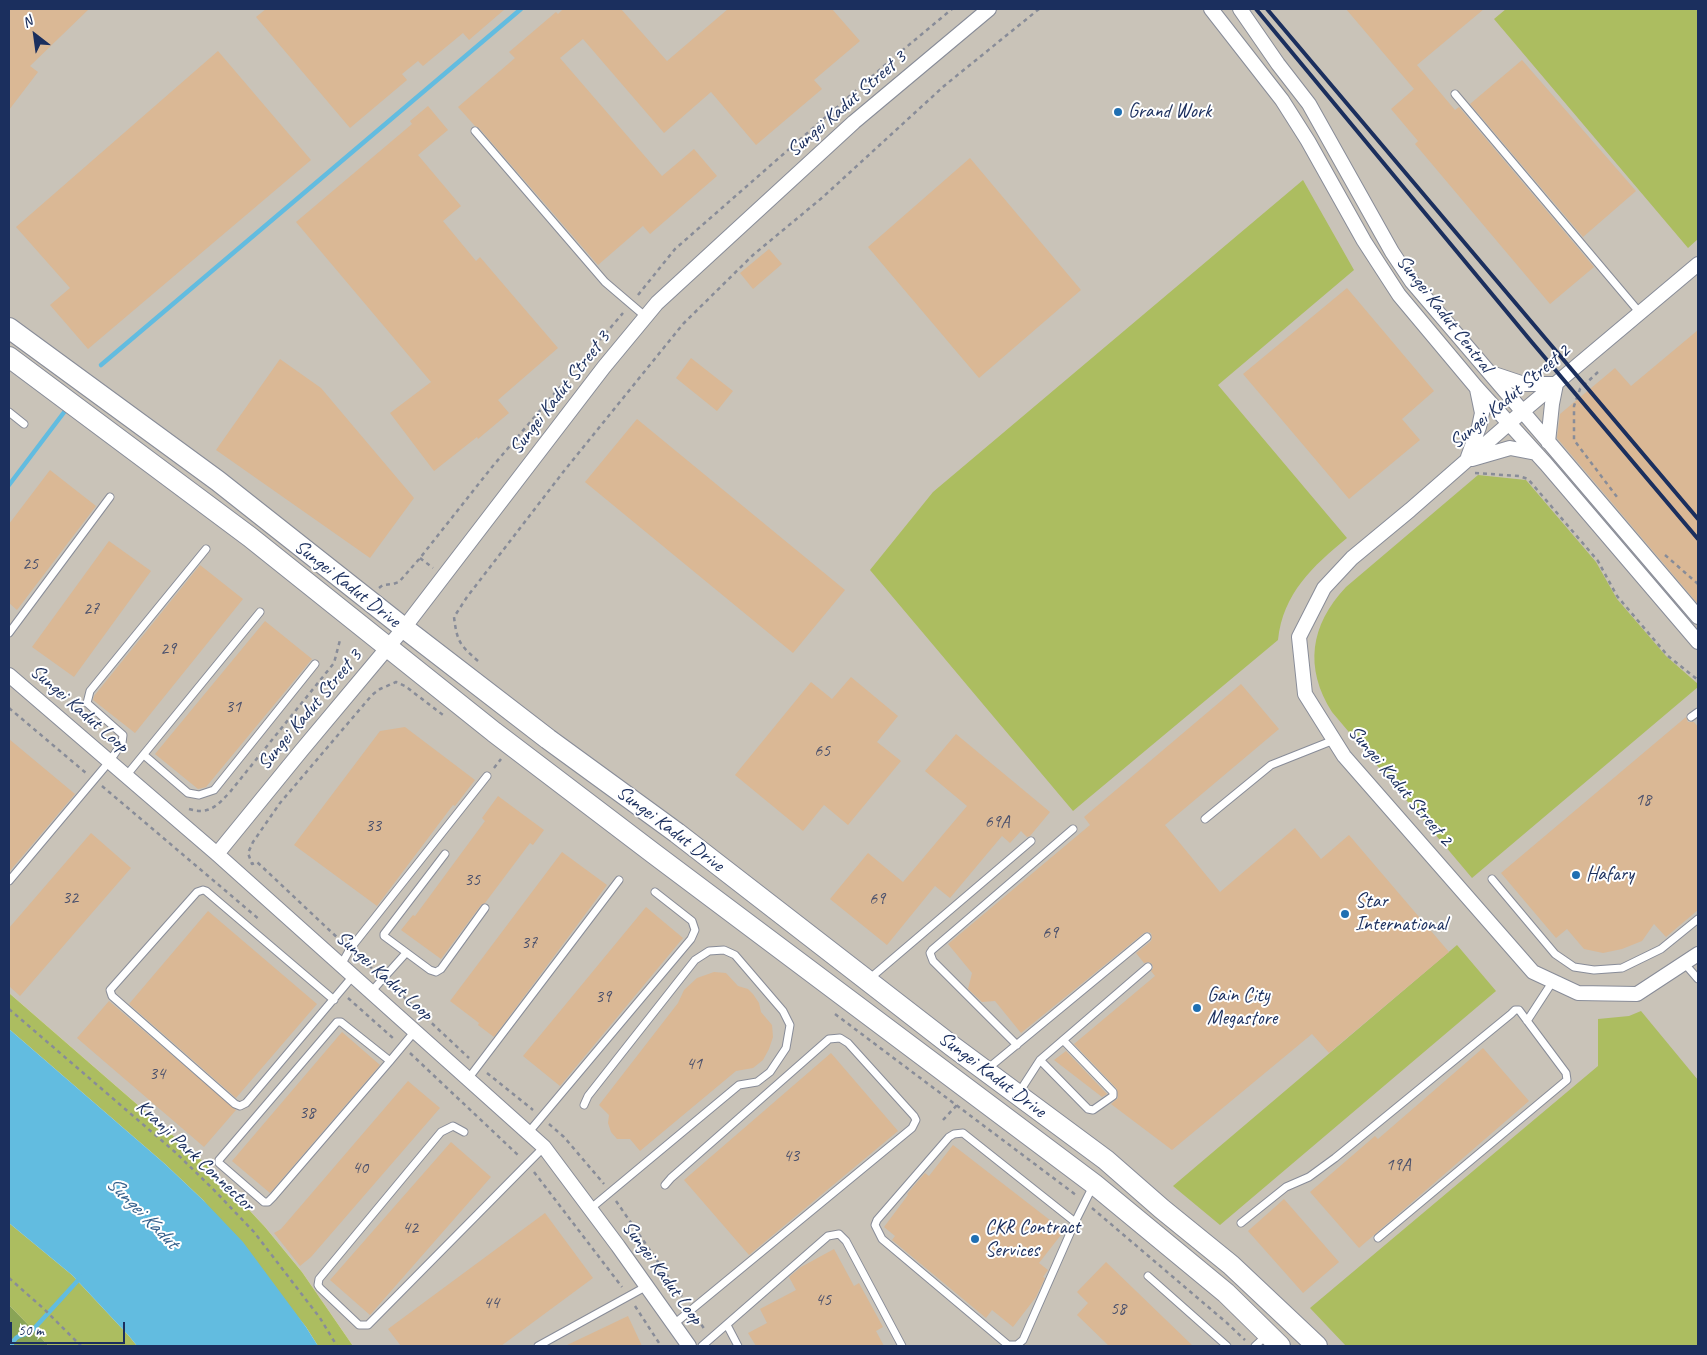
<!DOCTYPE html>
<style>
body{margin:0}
#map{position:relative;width:1707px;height:1355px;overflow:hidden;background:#f5e8d2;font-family:Caveat,sans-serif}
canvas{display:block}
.frame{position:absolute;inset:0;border:10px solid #1b2f5e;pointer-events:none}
.north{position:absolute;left:10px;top:10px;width:50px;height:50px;-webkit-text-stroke:4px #fff;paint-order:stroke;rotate:330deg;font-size:14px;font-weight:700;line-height:20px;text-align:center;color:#1b2f5e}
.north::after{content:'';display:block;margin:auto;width:18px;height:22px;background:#1b2f5e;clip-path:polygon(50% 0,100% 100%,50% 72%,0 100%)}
.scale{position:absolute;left:10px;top:1322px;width:115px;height:22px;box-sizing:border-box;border:2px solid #1b2f5e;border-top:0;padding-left:6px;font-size:15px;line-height:18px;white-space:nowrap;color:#1b2f5e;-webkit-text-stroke:4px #fff;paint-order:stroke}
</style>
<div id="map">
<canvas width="1707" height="1355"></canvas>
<div class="frame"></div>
<div class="north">N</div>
<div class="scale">50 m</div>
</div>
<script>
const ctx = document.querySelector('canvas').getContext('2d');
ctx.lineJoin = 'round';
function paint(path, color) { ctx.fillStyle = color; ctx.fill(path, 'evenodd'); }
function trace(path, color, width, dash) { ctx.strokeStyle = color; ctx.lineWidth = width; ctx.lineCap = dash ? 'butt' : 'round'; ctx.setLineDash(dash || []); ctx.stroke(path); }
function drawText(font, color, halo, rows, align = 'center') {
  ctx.font = font + ' Caveat,sans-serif'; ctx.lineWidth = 4; ctx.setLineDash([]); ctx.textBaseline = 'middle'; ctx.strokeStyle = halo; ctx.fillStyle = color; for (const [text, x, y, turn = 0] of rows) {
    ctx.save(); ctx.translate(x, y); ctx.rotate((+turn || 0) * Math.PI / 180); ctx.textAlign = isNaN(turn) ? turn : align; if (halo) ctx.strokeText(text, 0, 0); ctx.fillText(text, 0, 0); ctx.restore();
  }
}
paint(new Path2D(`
 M 9,9 L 1698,9 L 1698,1346 L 353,1346 L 302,1272 L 265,1227 L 208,1166 L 9,993 Z`), '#c9c3b8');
paint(new Path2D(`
 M 1506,9 L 1698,9 L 1698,239 L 1688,248 L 1494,19 Z
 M 1303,180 L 1354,270 L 1218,385 L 1347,538 C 1313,566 1283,593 1278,640 L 1073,811 L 870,570 L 933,492 Z
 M 1478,475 L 1526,480 L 1596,562 L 1617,599 L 1666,656 L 1698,684 L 1698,687 L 1472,878 L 1332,712 C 1304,668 1310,625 1346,587 Z
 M 1457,945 L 1496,991 L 1220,1225 L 1173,1186 Z
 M 9,993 L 208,1166 L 265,1227 L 302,1272 L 353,1346 L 318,1346 L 306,1327 L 203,1200 L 165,1164 L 9,1029 Z
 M 1641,1011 L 1698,1080 L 1698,1346 L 1346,1346 L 1310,1308 L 1598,1066 L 1598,1019 L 1629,1016 Z
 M 9,1223 L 72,1275 L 129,1336 L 137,1346 L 49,1346 L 9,1305 Z`), '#acbd60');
paint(new Path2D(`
 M 9,1305 L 49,1346 L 9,1346 Z`), '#89a456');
paint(new Path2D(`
 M 9,1029 L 165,1164 L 203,1200 L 243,1242 L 306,1327 L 318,1346 L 137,1346 L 129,1336 L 72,1275 L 9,1223 Z`), '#62bce0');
trace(new Path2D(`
 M 101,365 L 521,9
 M 9,485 L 65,411
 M 11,1346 C 15,1336 20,1335 30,1333 L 81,1277`), '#62bce0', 4.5);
paint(new Path2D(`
 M 9,9 L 89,9 L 30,66 L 38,72 L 9,110 Z
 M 266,9 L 505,9 L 469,40 L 463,33 L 423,66 L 418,61 L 402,74 L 407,80 L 350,128 L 256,17 Z
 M 563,9 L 621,9 L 667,61 L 728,9 L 832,9 L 860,41 L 814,80 L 822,89 L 756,145 L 711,92 L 664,133 L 583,39 L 560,58 L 662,176 L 694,149 L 717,176 L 650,234 L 643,226 L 598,265 L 479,128 L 475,126 L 458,107 L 515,58 L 509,52 L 556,12 L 558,14 Z
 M 1346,9 L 1484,9 L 1417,65 L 1455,110 L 1459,107 L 1594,267 L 1550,304 L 1415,144 L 1418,141 L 1391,109 L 1414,89 Z
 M 218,51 L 311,160 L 88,349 L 50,305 L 70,288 L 16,227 Z
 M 1522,60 L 1636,191 L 1583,237 L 1470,104 Z
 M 428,106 L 448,130 L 418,155 L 461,206 L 443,221 L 476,261 L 480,257 L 558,348 L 498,400 L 509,413 L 478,439 L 477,437 L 434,471 L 390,413 L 431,382 L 296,222 L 412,124 L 410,121 Z
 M 970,158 L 1081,290 L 979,378 L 868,247 Z
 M 769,249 L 782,264 L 753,289 L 740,273 Z
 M 1347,288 L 1434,391 L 1402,419 L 1420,440 L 1349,499 L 1243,374 Z
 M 1698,330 L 1698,604 L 1557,438 L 1560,414 L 1615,368 L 1631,386 Z
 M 691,358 L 733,391 L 717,411 L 676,378 Z
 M 280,359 L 321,388 L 414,498 L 370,558 L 216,450 Z
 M 637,419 L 845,590 L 793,653 L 585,482 Z
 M 50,470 L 96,506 L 17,610 L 9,603 L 9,524 Z
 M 109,541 L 151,571 L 74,677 L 32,647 Z
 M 200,565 L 243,599 L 135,733 L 93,700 L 94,696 Z
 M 265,621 L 312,659 L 206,787 L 198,789 L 155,754 Z
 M 851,677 L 898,716 L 877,742 L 901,761 L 848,825 L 824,805 L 803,831 L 735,775 L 811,682 L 832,699 Z
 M 1241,684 L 1279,729 L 1165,825 L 1220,892 L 1295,828 L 1321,859 L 1349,835 L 1449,952 L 1329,1053 L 1312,1034 L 1172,1150 L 1111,1104 L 1118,1098 L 1117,1089 L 1074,1044 L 1155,976 L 1151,971 L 1153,968 L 1152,964 L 1149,962 L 1144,963 L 1136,953 L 1151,941 L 1152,937 L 1151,933 L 1147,932 L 1144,933 L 1021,1033 L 995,1001 L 982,1002 L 968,989 L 972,973 L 948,944 L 1090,825 L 1084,817 Z
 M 1686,717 L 1688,722 L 1694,722 L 1698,727 L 1698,910 L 1666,937 L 1654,924 L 1642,941 L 1622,949 L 1603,953 L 1584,949 L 1567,929 L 1556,938 L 1501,873 Z
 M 405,727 L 475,780 L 455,806 L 453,805 L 377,906 L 294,845 L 380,731 Z
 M 956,734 L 1050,812 L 1030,836 L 1027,837 L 1021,831 L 1010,843 L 1002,836 L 950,898 L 935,886 L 887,945 L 830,899 L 868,853 L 903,882 L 967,806 L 925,771 Z
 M 9,739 L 75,794 L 9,872 Z
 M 498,796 L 544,830 L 533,845 L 530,843 L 485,903 L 481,905 L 441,959 L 401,930 L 413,915 L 415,916 L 485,821 L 482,818 Z
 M 91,833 L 131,868 L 20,996 L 9,986 L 9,928 Z
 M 562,852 L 607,885 L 494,1037 L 478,1025 L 479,1023 L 450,1001 Z
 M 646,907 L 683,938 L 560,1086 L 523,1056 Z
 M 208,911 L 317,1004 L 236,1098 L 129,1004 Z
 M 714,972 L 726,973 L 738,986 L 748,989 L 753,994 L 759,1003 L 761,1012 L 772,1025 L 773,1037 L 769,1049 L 763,1060 L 753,1068 L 736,1071 L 640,1151 L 630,1139 L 617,1139 L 611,1132 L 608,1123 L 609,1115 L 599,1105 L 678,1003 L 684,990 L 697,978 Z
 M 109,1001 L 236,1110 L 204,1147 L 77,1038 Z
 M 342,1032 L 380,1065 L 270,1193 L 232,1161 Z
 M 1483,1048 L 1529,1101 L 1359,1248 L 1310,1192 L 1375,1136 L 1378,1139 Z
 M 1066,1051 L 1107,1094 L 1102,1097 L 1054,1060 Z
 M 831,1053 L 898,1131 L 749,1255 L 684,1180 Z
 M 408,1081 L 440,1108 L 311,1257 L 300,1266 L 274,1233 L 281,1229 Z
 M 451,1142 L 491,1177 L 370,1315 L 330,1280 Z
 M 953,1145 L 1064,1231 L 1039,1263 L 1048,1270 L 1043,1277 L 1045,1278 L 1036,1297 L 1013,1327 L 992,1310 L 986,1318 L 892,1240 L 895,1236 L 884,1227 L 908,1195 L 907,1194 L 925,1173 L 929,1176 Z
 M 1284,1199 L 1339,1262 L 1303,1293 L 1248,1231 Z
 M 545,1213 L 593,1278 L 501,1346 L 401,1346 L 388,1329 Z
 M 834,1249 L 854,1286 L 859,1283 L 883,1327 L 876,1331 L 884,1346 L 756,1346 L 748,1333 L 767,1323 L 760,1309 L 796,1290 L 789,1277 L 801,1267 Z
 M 1106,1262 L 1193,1346 L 1109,1346 L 1077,1315 L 1088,1303 L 1077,1292 Z
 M 628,1316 L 642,1346 L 565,1346 Z`), '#dab895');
const service = new Path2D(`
 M 1455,94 L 1640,313
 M 475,131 L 605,282 L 646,317
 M 9,412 L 24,424
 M 9,633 L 110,497
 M 1691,717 L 1698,712
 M 144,755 L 188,793 L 199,795 L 214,790 L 315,664
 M 126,776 L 260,612
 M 1205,819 L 1271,765 L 1334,740
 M 445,854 L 384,934 L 384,936 L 430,970 L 436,972 L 441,969 L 485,908
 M 1492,879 L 1555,954 L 1574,967 L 1594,970 L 1622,968 L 1661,949 L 1698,919
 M 9,881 L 109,762 L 122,743 L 123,735 L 87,703 L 90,691 L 206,549
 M 1685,964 L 1698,979
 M 341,965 L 350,949 L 487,776
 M 868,980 L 1031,841
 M 371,992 L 406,953
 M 334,1000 L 206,891 L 203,890 L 197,892 L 110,990 L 112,996 L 235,1104 L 240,1106 L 246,1103 L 353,976
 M 1527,1021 L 1553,981
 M 1017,1045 L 933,961 L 930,953 L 932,950 L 1073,829
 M 1040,1060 L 1088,1109 L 1093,1110 L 1113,1096 L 1113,1092 L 1063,1040
 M 390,1061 L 341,1022 L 337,1022 L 219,1160 L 219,1163 L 264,1202 L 268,1202 L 273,1197 L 390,1061 L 415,1031
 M 986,1070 L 1147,937
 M 468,1079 L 619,880
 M 1018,1094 L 1040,1060 L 1148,967
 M 584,1105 L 588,1096 L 695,960 L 709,951 L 724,950 L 735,955 L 783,1011 L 790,1025 L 786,1048 L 770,1072 L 757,1082 L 739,1085 L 590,1209
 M 464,1132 L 453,1126 L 441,1132 L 319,1279 L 318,1285 L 320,1288 L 359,1325 L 368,1325 L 544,1147
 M 528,1133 L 691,939 L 695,930 L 692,921 L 655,892
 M 665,1185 L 671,1178 L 829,1039 L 840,1038 L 848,1043 L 914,1116 L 916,1120 L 912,1128 L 674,1324
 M 1075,1222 L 963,1133 L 954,1134 L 949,1137 L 877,1220 L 875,1225 L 882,1239 L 1008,1345 L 1017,1345 L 1023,1340 L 1075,1222 L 1093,1186
 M 1241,1223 L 1286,1187 L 1309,1177 L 1335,1158 L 1511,1014 L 1515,1010 L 1519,1010 L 1566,1073 L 1567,1080 L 1378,1238
 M 1148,1276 L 1227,1346
 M 727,1325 L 738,1346
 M 538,1346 L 647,1286
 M 702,1346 L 828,1236 L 839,1234 L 846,1241 L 902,1346
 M 1255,1346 L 1267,1335`);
const minor = new Path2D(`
 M 1211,9 L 1282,100 L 1308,141 L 1364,241 L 1399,295 L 1476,387 L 1546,464 L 1698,642
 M 1240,9 L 1278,64 L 1309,104 L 1392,252 L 1412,282 L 1698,617
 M 1698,264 L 1522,412 L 1410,510 L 1352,558 L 1324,588 L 1299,637 L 1305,694 L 1344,756 L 1533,972 L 1578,993 L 1637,994 L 1698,954
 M 1491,373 L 1524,384 L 1556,384
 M 1548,442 L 1552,404 L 1556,384
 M 1468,457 L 1479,427 L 1482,413 L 1477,389
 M 1472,459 L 1510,448 L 1536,453
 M 9,675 L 217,854 L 544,1147 L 618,1246 L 689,1346
 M 217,854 L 301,751 L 404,628 L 604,367 L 657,303 L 854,122 L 989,9`);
const secondary = new Path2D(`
 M 9,328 L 218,481 L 404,628 L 548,739 L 677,833 L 952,1046 L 1106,1160 L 1162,1209 L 1231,1265 L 1317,1346
 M 9,357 L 250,537 L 494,732 L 653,853 L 1094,1184 L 1226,1293 L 1280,1346`);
trace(service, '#888c98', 9);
trace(minor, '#888c98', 16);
trace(secondary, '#888c98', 22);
trace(new Path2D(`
 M 638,295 L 675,249 L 892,59 L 952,9
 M 1598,372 L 1580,389 L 1574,406 L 1574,440 L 1617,497
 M 1475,473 L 1519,476 L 1528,479 L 1598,561 L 1617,596 L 1668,656 L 1698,680
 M 1665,555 L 1698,584
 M 420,558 L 433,568
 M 379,588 L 383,585 L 393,584 L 399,582 L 420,558 L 492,467 L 623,313
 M 478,661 C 460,645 457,642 454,617 L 467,597 L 564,471 L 683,324 L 753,255 L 823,197 L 944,86 L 1039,9
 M 9,708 L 86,773
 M 494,768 L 501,759
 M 102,786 L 260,920
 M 189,809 C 209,815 217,806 230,792 L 334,663 L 340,640
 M 342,942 L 257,862 L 252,864 L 248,853 L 253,842 L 280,803 L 372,695 L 380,689 L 396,682 L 405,686 L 443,715
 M 357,955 L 376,972
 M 391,985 L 469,1058
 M 348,998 L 394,1039
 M 9,1009 L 175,1152 L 213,1189 L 254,1232 L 320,1318 L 337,1346
 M 835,1014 L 1076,1195
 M 410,1053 L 520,1157
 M 487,1073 L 533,1110
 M 943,1120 L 957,1105
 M 549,1124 L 564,1137 L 604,1184
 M 534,1172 L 622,1287
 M 616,1201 L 685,1301
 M 1092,1208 L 1227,1323 L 1245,1340
 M 9,1278 L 44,1309 L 81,1346
 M 635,1306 L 661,1346
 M 697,1318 L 705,1330`), '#888c98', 2.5, [4, 4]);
trace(service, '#fff', 7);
trace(minor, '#fff', 14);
trace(secondary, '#fff', 20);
trace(new Path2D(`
 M 1256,9 L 1530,340 L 1698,539
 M 1267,9 L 1698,519`), '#1b2f5e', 4);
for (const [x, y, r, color] of [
 [1118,112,5,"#1f6fb2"],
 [1576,875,5,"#1f6fb2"],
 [1345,914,5,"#1f6fb2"],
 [1197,1008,5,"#1f6fb2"],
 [975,1239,5,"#1f6fb2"]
]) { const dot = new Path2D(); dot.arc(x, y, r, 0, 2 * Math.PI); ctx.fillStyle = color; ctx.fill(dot); trace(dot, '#fff', 2); }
drawText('18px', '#4b516c', null, [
 ["25",30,564],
 ["27",91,609],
 ["29",168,649],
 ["31",233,707],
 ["65",822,751],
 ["18",1643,800],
 ["69A",997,822],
 ["33",373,826],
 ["35",472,880],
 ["32",70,898],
 ["69",877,899],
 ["69",1050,933],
 ["37",529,943],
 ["39",603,997],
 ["41",694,1064],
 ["34",157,1074],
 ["38",307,1113],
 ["43",791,1156],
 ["19A",1398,1165],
 ["40",360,1168],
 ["42",410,1228],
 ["45",823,1300],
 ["44",491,1303],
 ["58",1118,1309]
]);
drawText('20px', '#1b2f5e', '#fff', [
 ["Sungei Kadut Street 3",847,104,-41],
 ["Sungei Kadut Central",1444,314,52],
 ["Sungei Kadut Street 3",560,393,-52],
 ["Sungei Kadut Street 2",1510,397,-40],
 ["Sungei Kadut Drive",347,584,38],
 ["Sungei Kadut Loop",79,709,41],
 ["Sungei Kadut Street 3",310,710,-50],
 ["Sungei Kadut Street 2",1400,786,50],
 ["Sungei Kadut Drive",670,829,37],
 ["Sungei Kadut Loop",384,976,42],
 ["Sungei Kadut Drive",992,1075,37],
 ["Kranji Park Connector",195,1156,43],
 ["Sungei Kadut Loop",662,1273,54]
]);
drawText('20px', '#1b2f5e', '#fff', [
 ["Grand Work",1128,112],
 ["Hafary",1586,875],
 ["Star",1355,902],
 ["International",1355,925],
 ["Gain City",1207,996],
 ["Megastore",1207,1019],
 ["CKR Contract",985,1228],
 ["Services",985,1251]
], 'left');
drawText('italic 21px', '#34608c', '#fff', [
 ["Sungei Kadut",142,1213,45]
]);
</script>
